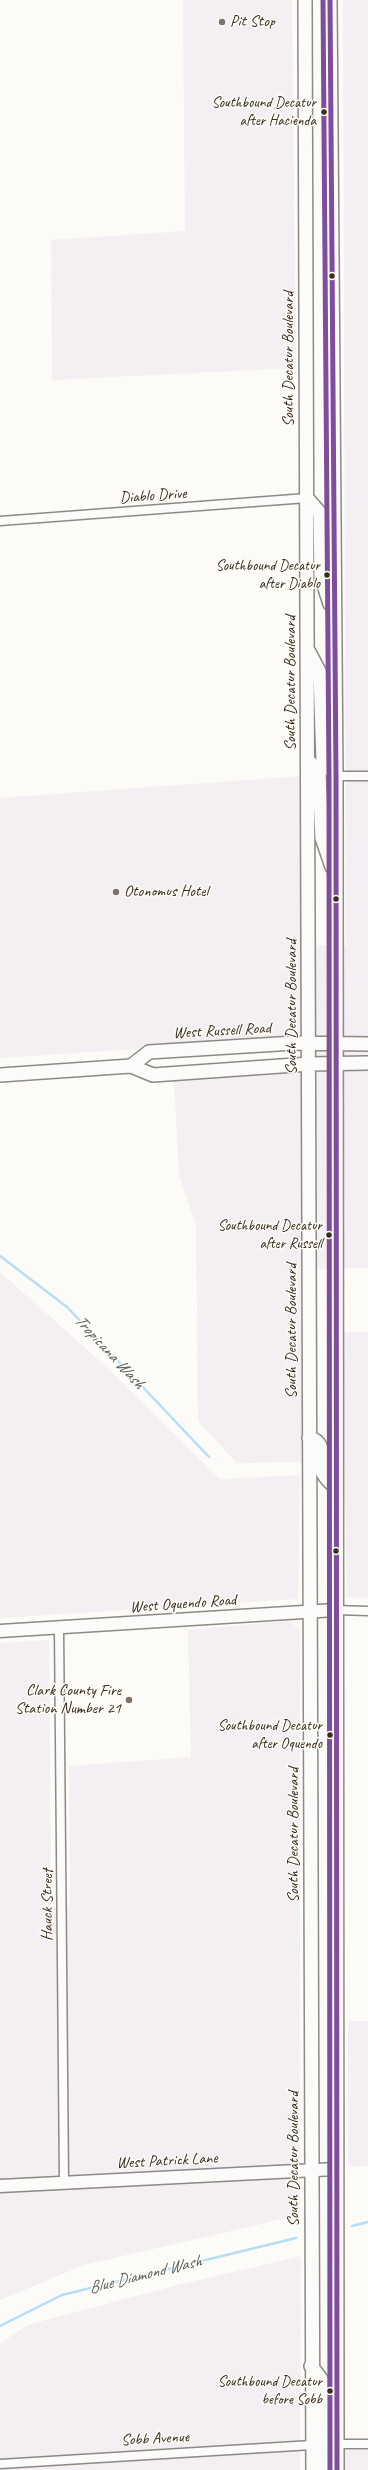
<!DOCTYPE html>
<style>
body{margin:0}
canvas{display:block;background:#fcfbf8}
</style>
<canvas width="368" height="2470"></canvas>
<script>
const ctx = document.querySelector('canvas').getContext('2d');
ctx.lineJoin = 'round';
function paint(path, color) { ctx.fillStyle = color; ctx.fill(path, 'evenodd'); }
function trace(path, color, width, dash) { ctx.strokeStyle = color; ctx.lineWidth = width; ctx.lineCap = dash ? 'butt' : 'round'; ctx.setLineDash(dash || []); ctx.stroke(path); }
function drawText(font, color, halo, rows, align = 'center') {
  ctx.font = font + ' Caveat,sans-serif'; ctx.lineWidth = 3; ctx.setLineDash([]); ctx.textBaseline = 'middle'; ctx.strokeStyle = halo; ctx.fillStyle = color; for (const [text, x, y, turn = 0] of rows) {
    ctx.save(); ctx.translate(x, y); ctx.rotate((+turn || 0) * Math.PI / 180); ctx.textAlign = isNaN(turn) ? turn : align; if (halo) ctx.strokeText(text, 0, 0); ctx.fillText(text, 0, 0); ctx.restore();
  }
}
paint(new Path2D(`
 M 183,0 L 292,0 L 296,368 L 52,380 L 51,240 L 185,231 Z
 M 343,0 L 368,0 L 368,1268 L 303,1269 L 302,1462 L 237,1463 L 198,1421 L 196,1225 L 179,1175 L 174,1080 L 303,1072 L 301,1038 L 0,1058 L 0,798 L 303,776 L 302,945 L 346,946 Z
 M 0,1272 L 102,1363 L 220,1479 L 300,1475 L 298,1599 L 0,1618 Z
 M 342,1332 L 368,1332 L 368,1598 L 347,1597 Z
 M 288,1621 L 300,1629 L 300,2215 L 84,2265 L 0,2300 L 0,1643 L 49,1640 L 51,1907 L 70,1905 L 69,1766 L 191,1757 L 188,1630 Z
 M 348,2021 L 368,2021 L 368,2166 L 348,2167 Z
 M 301,2256 L 300,2470 L 0,2470 L 0,2344 L 27,2325 L 174,2286 Z
 M 368,2450 L 368,2470 L 321,2470 L 321,2451 Z`), '#f3eff3');
trace(new Path2D(`
 M 0,1256 L 67,1307 L 209,1457
 M 352,2226 L 368,2222
 M 0,2326 L 62,2295 L 296,2238`), '#b6def7', 2.5);
const street = new Path2D(`
 M 0,521 L 307,498
 M 336,776 L 368,776
 M 335,1610 L 368,1611
 M 59,1628 L 64,2183
 M 336,2444 L 368,2444
 M 0,2464 L 312,2445`);
const secondary = new Path2D(`
 M 0,1631 L 335,1610
 M 0,2186 L 336,2169`);
const primary = new Path2D(`
 M 305,0 L 313,2470
 M 330,0 L 336,776 L 337,2470
 M 307,498 L 320,513 L 321,576 L 330,604
 M 309,652 L 320,673 L 323,762 L 336,776
 M 308,760 L 319,773 L 322,838 L 332,867
 M 131,1066 L 149,1052 L 294,1043 L 368,1044
 M 0,1075 L 131,1066 L 153,1075 L 309,1064 L 368,1063
 M 309,1438 C 329,1442 317,1461 323,1473 C 325,1478 331,1483 335,1487
 M 311,2366 L 321,2379 L 323,2436 L 325,2441 L 336,2444
 M 312,2445 L 323,2453 L 324,2470`);
trace(street, '#8d8985', 11);
trace(secondary, '#8d8985', 15);
trace(primary, '#8d8985', 16);
trace(street, '#fbfbf9', 8);
trace(secondary, '#fbfbf9', 12);
trace(primary, '#fbfbf9', 13);
trace(new Path2D(`
 M 330,0 L 336,776 L 337,2470`), '#804c9e', 5);
trace(new Path2D(`
 M 323,0 L 329,776 L 330,2470`), '#804c9e', 5);
for (const [x, y, r, color] of [
 [222,22,4,"#7f736a"],
 [324,112,3.5,"#3b2a1e"],
 [332,276,3.5,"#3b2a1e"],
 [327,575,3.5,"#3b2a1e"],
 [116,892,4,"#7f736a"],
 [336,899,3.5,"#3b2a1e"],
 [329,1235,3.5,"#3b2a1e"],
 [336,1551,3.5,"#3b2a1e"],
 [129,1700,4,"#7f736a"],
 [330,1735,3.5,"#3b2a1e"],
 [330,2391,3.5,"#3b2a1e"]
]) { const dot = new Path2D(); dot.arc(x, y, r, 0, 2 * Math.PI); ctx.fillStyle = color; ctx.fill(dot); trace(dot, '#fdfcf7', 1.5); }
drawText('15px', '#3b2a1e', '#fdfcf7', [
 ["Southbound Decatur",316,103],
 ["after Hacienda",316,121],
 ["Southbound Decatur",320,566],
 ["after Diablo",320,584],
 ["Southbound Decatur",322,1226],
 ["after Russell",322,1244],
 ["Southbound Decatur",322,1726],
 ["after Oquendo",322,1744],
 ["Southbound Decatur",322,2382],
 ["before Sobb",322,2400]
], 'right');
drawText('16px', '#3b2a1e', '#fdfcf7', [
 ["Pit Stop",230,22],
 ["Otonomus Hotel",124,892],
 ["Clark County Fire",121,1691,"right"],
 ["Station Number 21",121,1709,"right"]
], 'left');
drawText('16px', '#3b2a1e', '#fdfcf7', [
 ["South Decatur Boulevard",289,359,-90],
 ["Diablo Drive",153,496,-4],
 ["South Decatur Boulevard",291,683,-90],
 ["South Decatur Boulevard",292,1007,-90],
 ["West Russell Road",222,1031,-3],
 ["South Decatur Boulevard",292,1331,-90],
 ["West Oquendo Road",183,1604,-4],
 ["South Decatur Boulevard",294,1835,-90],
 ["Hauck Street",48,1905,-90],
 ["South Decatur Boulevard",294,2159,-90],
 ["West Patrick Lane",167,2161,-3],
 ["Sobb Avenue",155,2439,-3]
]);
drawText('italic 17px', '#575c5f', '#fdfcf7', [
 ["Tropicana Wash",109,1352,47],
 ["Blue Diamond Wash",145,2275,-14]
]);
</script>
